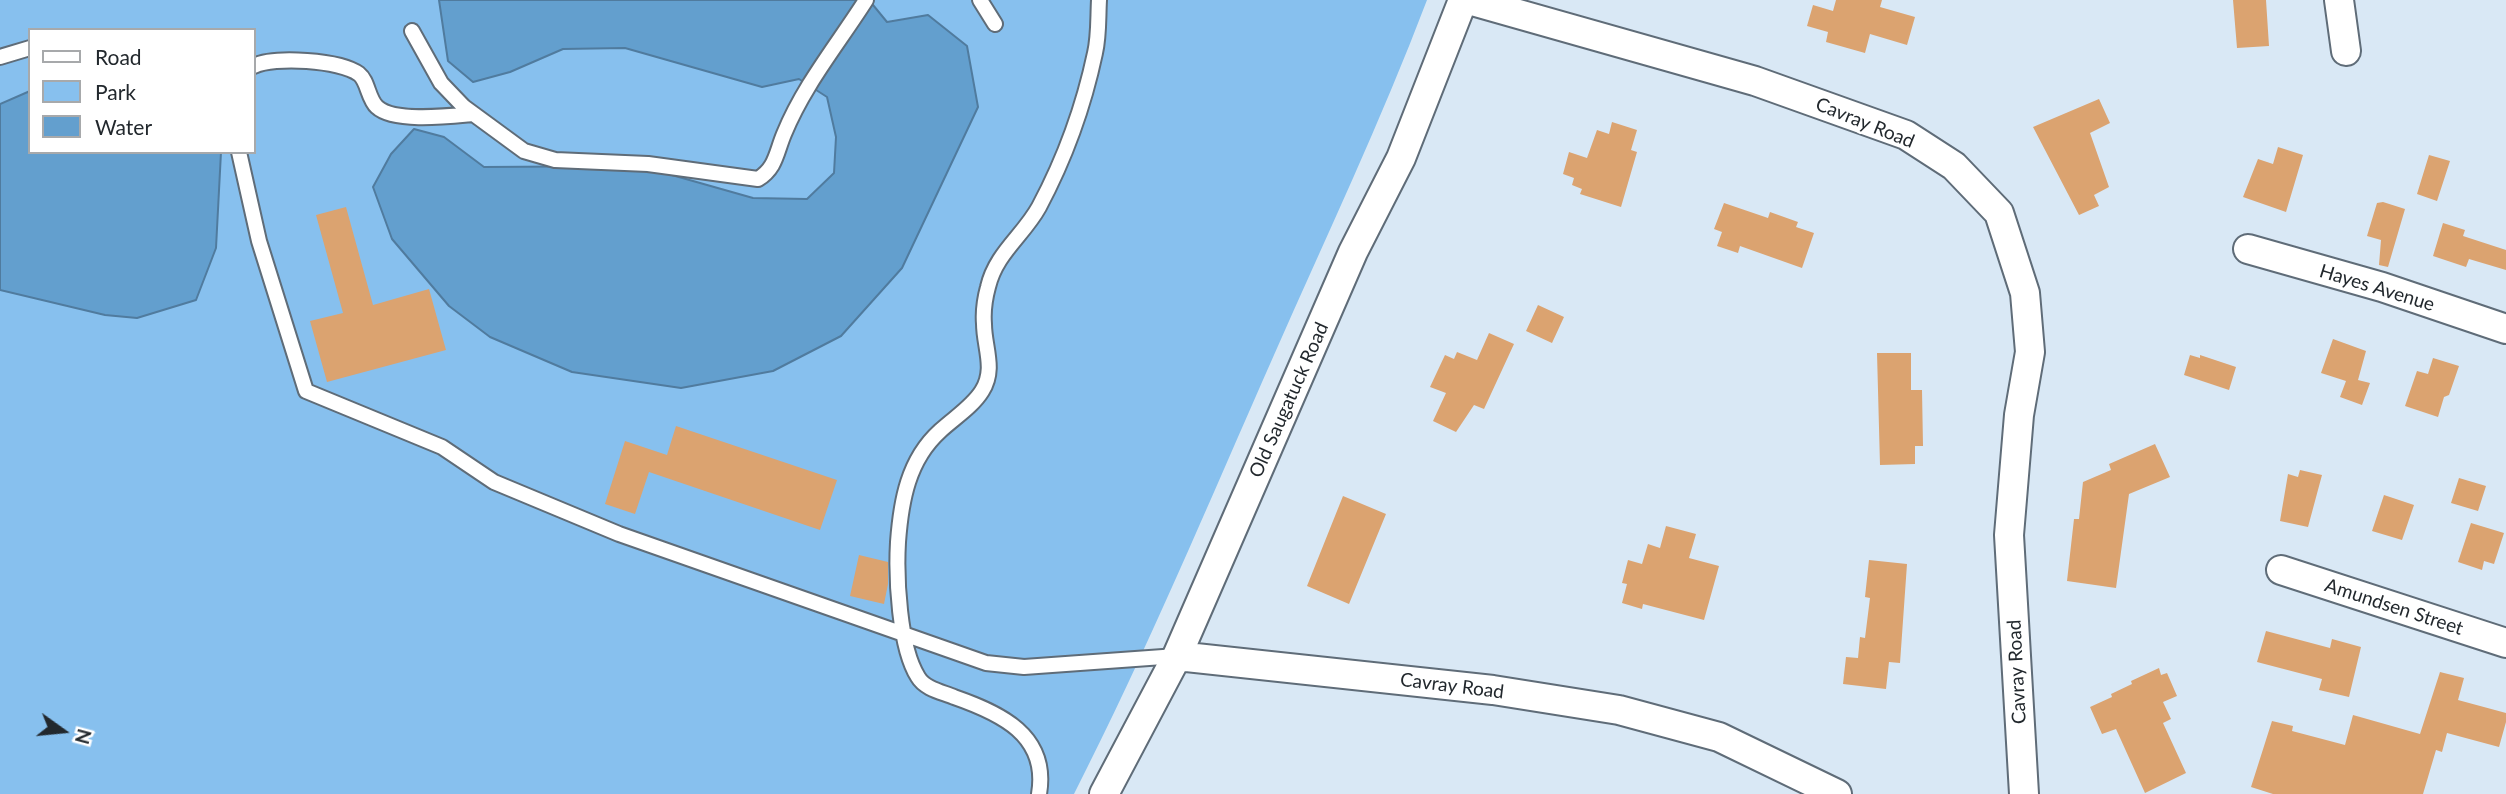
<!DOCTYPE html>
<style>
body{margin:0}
#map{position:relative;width:2506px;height:794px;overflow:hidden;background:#d9e8f5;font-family:Lato,sans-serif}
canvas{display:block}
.legend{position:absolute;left:28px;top:28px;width:228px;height:126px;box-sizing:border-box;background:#fff;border:2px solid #a7a9ab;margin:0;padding:9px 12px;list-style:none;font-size:21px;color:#22282d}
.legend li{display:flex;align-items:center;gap:14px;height:35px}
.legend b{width:35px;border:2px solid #a7a9ab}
.north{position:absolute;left:28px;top:696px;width:70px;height:70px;-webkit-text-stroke:5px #fff;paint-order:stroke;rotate:105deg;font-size:19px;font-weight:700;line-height:28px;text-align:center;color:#22282d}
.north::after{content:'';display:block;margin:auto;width:24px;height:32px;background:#22282d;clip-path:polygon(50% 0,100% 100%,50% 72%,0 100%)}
</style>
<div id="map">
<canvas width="2506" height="794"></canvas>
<ul class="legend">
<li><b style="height:9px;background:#fff"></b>Road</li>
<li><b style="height:19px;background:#87c0ee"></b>Park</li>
<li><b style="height:19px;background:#639fce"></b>Water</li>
</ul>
<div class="north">N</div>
</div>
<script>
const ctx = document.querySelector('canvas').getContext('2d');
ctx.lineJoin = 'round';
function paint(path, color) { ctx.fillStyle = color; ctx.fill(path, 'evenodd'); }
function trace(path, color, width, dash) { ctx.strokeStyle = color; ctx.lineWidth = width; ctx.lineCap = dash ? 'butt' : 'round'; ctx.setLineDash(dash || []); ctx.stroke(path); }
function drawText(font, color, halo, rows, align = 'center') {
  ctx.font = font + ' Lato,sans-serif'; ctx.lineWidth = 5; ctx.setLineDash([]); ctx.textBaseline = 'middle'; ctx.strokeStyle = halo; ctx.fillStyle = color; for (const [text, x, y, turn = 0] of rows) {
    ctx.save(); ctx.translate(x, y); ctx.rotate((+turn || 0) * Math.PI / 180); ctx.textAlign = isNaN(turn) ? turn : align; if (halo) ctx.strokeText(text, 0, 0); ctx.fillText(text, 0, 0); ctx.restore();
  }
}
paint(new Path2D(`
 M 0,0 L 1427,0 C 1381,121 1326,237 1274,355 C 1209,502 1147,651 1074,794 L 0,794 ZM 30,30 L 254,30 L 254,152 L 30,152 Z`), '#87c0ee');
const water = new Path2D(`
 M 439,0 L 869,0 L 887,22 L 928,15 L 967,46 L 978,107 L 902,268 L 841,336 L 773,371 L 681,388 L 572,372 L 490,337 L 449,306 L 392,239 L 373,187 L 391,154 L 414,129 L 444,137 L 484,167 L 640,166 L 753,198 L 807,199 L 834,173 L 836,137 L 827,97 L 799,79 L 762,87 L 625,48 L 563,49 L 510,72 L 473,82 L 448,61 Z
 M 30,91 L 30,152 L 221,152 L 216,248 L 196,300 L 137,318 L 105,315 L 0,290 L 0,104 Z`);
paint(water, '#639fce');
trace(water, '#507b9e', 2);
paint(new Path2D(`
 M 1836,0 L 1882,0 L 1880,7 L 1915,17 L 1907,45 L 1870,34 L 1865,53 L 1826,42 L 1828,32 L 1807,26 L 1813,5 L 1833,11 Z
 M 2233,0 L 2266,0 L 2269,46 L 2237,48 Z
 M 2099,99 L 2110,123 L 2090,133 L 2109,187 L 2094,195 L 2099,206 L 2079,215 L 2033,127 Z
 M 1612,122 L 1637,130 L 1631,150 L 1637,152 L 1621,207 L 1580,194 L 1582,189 L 1572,185 L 1574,178 L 1563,174 L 1569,152 L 1587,158 L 1597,130 L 1609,134 Z
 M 2278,147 L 2303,155 L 2286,212 L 2243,197 L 2258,159 L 2273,164 Z
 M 2429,155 L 2450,161 L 2437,201 L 2417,194 Z
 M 2383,202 L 2405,209 L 2388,267 L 2379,265 L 2381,240 L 2367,236 L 2377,203 Z
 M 1724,203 L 1768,218 L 1770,212 L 1798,222 L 1796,227 L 1814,233 L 1802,268 L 1740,246 L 1738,253 L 1717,246 L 1722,232 L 1714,229 Z
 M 346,207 L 373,305 L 429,289 L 446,350 L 327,382 L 310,321 L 343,313 L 316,215 Z
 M 2443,223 L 2465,230 L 2463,236 L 2506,250 L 2506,270 L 2469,259 L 2466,267 L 2433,256 Z
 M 1538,305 L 1564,317 L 1552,343 L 1526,331 Z
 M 1489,333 L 1514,344 L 1484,409 L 1474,405 L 1456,432 L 1433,421 L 1446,393 L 1430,387 L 1445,355 L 1454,359 L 1457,352 L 1477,360 Z
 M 2333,339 L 2366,351 L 2358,380 L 2370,383 L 2362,405 L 2340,397 L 2346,381 L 2321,373 Z
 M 1877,353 L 1911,353 L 1911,390 L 1922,390 L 1923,446 L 1915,446 L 1915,464 L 1880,465 Z
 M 2190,355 L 2200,358 L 2200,355 L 2236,367 L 2229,390 L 2184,375 Z
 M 2433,358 L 2459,366 L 2449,395 L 2444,397 L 2438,417 L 2405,406 L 2417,371 L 2428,374 Z
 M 676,426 L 837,480 L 820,530 L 649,472 L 635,514 L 605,504 L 625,441 L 667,455 Z
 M 2155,444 L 2170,477 L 2129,494 L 2116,588 L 2067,581 L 2074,519 L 2079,519 L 2083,482 L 2111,470 L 2109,464 Z
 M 2300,470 L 2322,475 L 2308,527 L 2280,521 L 2288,474 L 2298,477 Z
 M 2459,478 L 2486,486 L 2478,511 L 2451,503 Z
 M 2384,495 L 2414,505 L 2402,540 L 2372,531 Z
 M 1343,496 L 1386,514 L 1349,604 L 1307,586 Z
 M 2471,523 L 2504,533 L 2494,564 L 2484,561 L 2482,570 L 2458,562 Z
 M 1666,526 L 1696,534 L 1689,558 L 1719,566 L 1704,620 L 1643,604 L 1642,609 L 1622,603 L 1627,584 L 1622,583 L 1628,560 L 1642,564 L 1648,544 L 1660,548 Z
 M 859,555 L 888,562 L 888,584 L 884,604 L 850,596 Z
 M 1869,560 L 1907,564 L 1900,663 L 1889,662 L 1886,689 L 1843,684 L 1846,657 L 1858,658 L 1860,637 L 1865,638 L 1870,598 L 1865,597 Z
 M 2266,631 L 2330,648 L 2332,639 L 2361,647 L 2349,697 L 2319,690 L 2322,679 L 2257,662 Z
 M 2159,668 L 2161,675 L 2167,673 L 2177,696 L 2163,702 L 2171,719 L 2163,723 L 2186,773 L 2145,793 L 2116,729 L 2102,734 L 2090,707 L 2112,697 L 2111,694 L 2132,684 L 2131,681 Z
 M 2440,672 L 2464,678 L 2458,700 L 2506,713 L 2506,722 L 2499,747 L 2447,733 L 2442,752 L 2436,750 L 2423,794 L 2273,794 L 2251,787 L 2272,721 L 2293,726 L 2292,731 L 2345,745 L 2353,715 L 2420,734 Z`), '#dba370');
const lane = new Path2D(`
 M 980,0 L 995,24
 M 412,31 L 441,83 L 464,107 L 524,151 L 555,160 L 648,164 L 758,179 C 776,168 776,153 784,134 C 804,85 838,44 866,0
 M 0,57 L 30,48
 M 254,66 C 274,56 340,60 359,74 C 368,81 368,99 377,107 C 394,123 451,116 473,114
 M 239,152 L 259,241 L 306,391 L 442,447 L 494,482 L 619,534 L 986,663 L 1024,667 L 1177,656
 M 1039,794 C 1049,735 1000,713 954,697 C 942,692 925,689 918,677 C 899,647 896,577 898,542 C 901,501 908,460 940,431 C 954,418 972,407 982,391 C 996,369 984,347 984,324 C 983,312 985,298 988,287 C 996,253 1023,236 1039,207 C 1064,160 1084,105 1095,53 C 1099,36 1098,17 1099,0`);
const street = new Path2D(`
 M 1469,0 L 1755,81 L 1906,135 L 1954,166 L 1999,213 L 2025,293 L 2030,352 L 2019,415 L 2009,535 L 2024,794
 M 2339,0 L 2346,51
 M 2248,249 L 2382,287 L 2506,329
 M 2281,570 L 2506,643
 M 1177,656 L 1493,690 L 1619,710 L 1719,737 L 1837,794
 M 1104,794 L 1177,656 L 1353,252 L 1401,158 L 1463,0`);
trace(lane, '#5f6c78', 18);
trace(street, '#5f6c78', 32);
trace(lane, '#fff', 14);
trace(street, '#fff', 28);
drawText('19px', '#22282d', '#fff', [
 ["Cavray Road",1865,123,22],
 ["Hayes Avenue",2377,288,17],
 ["Old Saugatuck Road",1289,400,-66],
 ["Amundsen Street",2394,607,18],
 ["Cavray Road",2017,672,-93],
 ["Cavray Road",1452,686,7]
]);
</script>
